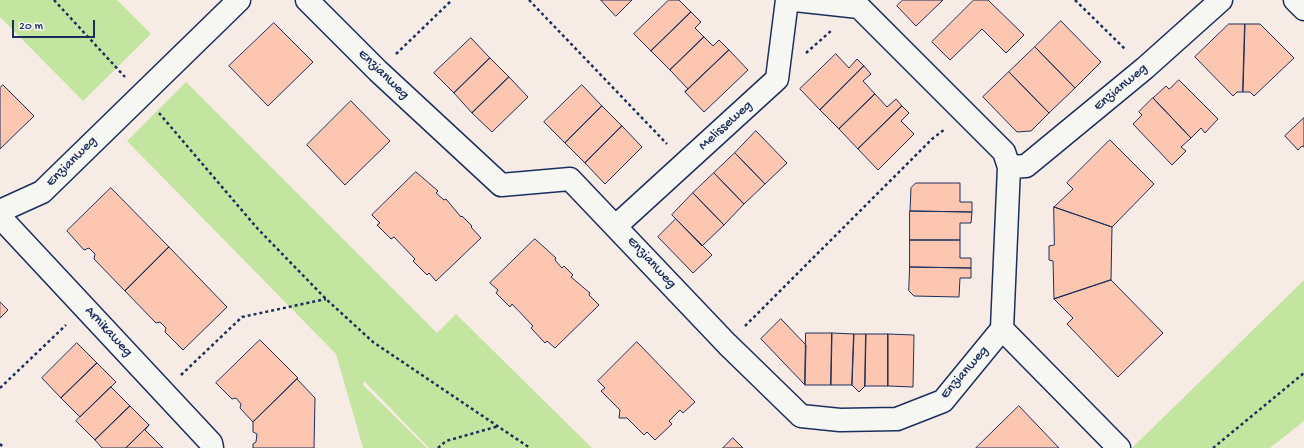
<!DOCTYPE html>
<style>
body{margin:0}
#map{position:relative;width:1304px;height:448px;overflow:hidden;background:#f7ece5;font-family:"Gochi Hand",sans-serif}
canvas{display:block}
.scale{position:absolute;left:12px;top:20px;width:83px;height:18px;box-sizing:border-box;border:2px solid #1b2f5e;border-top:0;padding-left:5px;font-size:12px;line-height:14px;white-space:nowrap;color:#1b2f5e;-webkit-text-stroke:3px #f6f6f2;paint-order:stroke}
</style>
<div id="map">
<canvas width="1304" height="448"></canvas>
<div class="scale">20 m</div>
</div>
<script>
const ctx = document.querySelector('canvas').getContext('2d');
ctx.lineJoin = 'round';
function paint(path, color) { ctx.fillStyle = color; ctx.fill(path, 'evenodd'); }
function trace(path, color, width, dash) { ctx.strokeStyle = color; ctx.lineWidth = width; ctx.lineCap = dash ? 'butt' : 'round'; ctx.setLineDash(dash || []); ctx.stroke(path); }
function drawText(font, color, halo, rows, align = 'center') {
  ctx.font = font + ' "Gochi Hand",sans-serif'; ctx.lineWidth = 3; ctx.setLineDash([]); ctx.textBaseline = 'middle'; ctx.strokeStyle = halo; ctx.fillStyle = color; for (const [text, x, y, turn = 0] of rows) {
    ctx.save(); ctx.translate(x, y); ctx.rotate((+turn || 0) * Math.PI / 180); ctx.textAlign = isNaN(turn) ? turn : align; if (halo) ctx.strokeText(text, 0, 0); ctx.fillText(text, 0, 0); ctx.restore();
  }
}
paint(new Path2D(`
 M 0,0 L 117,0 L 151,34 L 83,101 L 0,17 Z
 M 186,82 L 437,333 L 456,314 L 592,448 L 429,448 L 364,381 L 363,385 L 427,448 L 363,448 L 336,354 L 127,141 Z
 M 1304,280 L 1304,421 L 1270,448 L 1132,448 Z`), '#c3e59f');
const building = new Path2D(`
 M 601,0 L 632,0 L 616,16 Z
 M 669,0 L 679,0 L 691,12 L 651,51 L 634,34 Z
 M 903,0 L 943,0 L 916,26 L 897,6 Z
 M 974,0 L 988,0 L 1024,35 L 1006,53 L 982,29 L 950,60 L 932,42 Z
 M 691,12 L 701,22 L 695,28 L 704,37 L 670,70 L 651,51 Z
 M 1061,21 L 1101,62 L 1075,88 L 1035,47 Z
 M 274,23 L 313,62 L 268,106 L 229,66 Z
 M 1229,24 L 1245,24 L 1243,92 L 1237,92 L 1233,96 L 1195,57 Z
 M 1245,24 L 1260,24 L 1294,58 L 1254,96 L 1250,92 L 1243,92 Z
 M 704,37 L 713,46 L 719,40 L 729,50 L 685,92 L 688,89 L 670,70 Z
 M 471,38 L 490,58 L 454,93 L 434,73 Z
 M 1035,47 L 1075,88 L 1049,113 L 1009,72 Z
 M 729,50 L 748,70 L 704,112 L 685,92 Z
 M 836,54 L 849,68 L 857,59 L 864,66 L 820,110 L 800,89 Z
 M 490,58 L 509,77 L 472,113 L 454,93 Z
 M 864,66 L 871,74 L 863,81 L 875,94 L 839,129 L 820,110 Z
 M 1009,72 L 1049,113 L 1031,131 L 1017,132 L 983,97 Z
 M 509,77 L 528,97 L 492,132 L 472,113 Z
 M 1179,80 L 1218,119 L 1205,133 L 1201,128 L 1191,138 L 1153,98 L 1166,86 L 1169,89 Z
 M 3,85 L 34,116 L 0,149 L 0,88 Z
 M 582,85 L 602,106 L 565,143 L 544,122 Z
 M 875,94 L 887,107 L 896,99 L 902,106 L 858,149 L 839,129 Z
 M 1153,98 L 1191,138 L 1181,147 L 1186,151 L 1172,165 L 1133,124 L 1142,115 L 1139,112 Z
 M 351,101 L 390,141 L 345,185 L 307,145 Z
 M 602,106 L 622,126 L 585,163 L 565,143 Z
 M 902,106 L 909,113 L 901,121 L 914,134 L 878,170 L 858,149 Z
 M 1304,118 L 1304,147 L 1302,146 L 1298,150 L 1285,136 Z
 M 622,126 L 642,147 L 605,184 L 585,163 Z
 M 756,131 L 787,163 L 765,184 L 735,153 Z
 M 1110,140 L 1154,184 L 1112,227 L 1054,207 L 1073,189 L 1067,183 Z
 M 735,153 L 765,184 L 744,204 L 714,173 Z
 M 416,172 L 438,191 L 436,193 L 444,200 L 446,199 L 461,217 L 462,216 L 472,226 L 471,227 L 481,238 L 436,281 L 429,273 L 427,275 L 413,261 L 415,259 L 394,237 L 391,239 L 377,225 L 380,223 L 372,215 Z
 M 714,173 L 744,204 L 724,225 L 693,193 Z
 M 916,183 L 960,183 L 960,202 L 972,202 L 972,212 L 910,211 L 911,188 Z
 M 111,188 L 169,247 L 125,291 L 94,259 L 95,254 L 89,248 L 84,250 L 67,231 Z
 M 693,193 L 724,225 L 702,246 L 672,215 Z
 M 1054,207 L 1112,227 L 1111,280 L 1054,299 L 1053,261 L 1049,260 L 1049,246 L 1054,245 Z
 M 910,211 L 972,212 L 971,223 L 960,223 L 960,240 L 910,240 Z
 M 676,219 L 712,255 L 693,273 L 658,237 Z
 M 535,239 L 556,258 L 555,260 L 562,268 L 564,266 L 573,275 L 571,277 L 590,293 L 589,295 L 599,305 L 555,348 L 547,341 L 545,343 L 531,328 L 533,326 L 512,304 L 510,307 L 496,293 L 498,290 L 490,283 Z
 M 910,240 L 960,240 L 960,258 L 971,258 L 971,268 L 910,267 Z
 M 169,247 L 227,307 L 183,350 L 165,332 L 166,328 L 160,322 L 156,323 L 125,291 Z
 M 910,267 L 971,268 L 971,278 L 960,278 L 959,297 L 914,296 L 909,291 Z
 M 1111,280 L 1163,333 L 1118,377 L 1067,324 L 1073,318 L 1054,299 Z
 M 0,302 L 8,310 L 0,318 Z
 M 781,319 L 806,345 L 805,385 L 761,339 Z
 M 806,333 L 832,333 L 831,385 L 805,385 Z
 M 832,333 L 854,334 L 852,385 L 831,385 Z
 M 854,334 L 866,334 L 865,386 L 859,392 L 852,385 Z
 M 866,334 L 888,334 L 888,386 L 865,386 Z
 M 888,334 L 914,335 L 913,387 L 888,386 Z
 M 260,340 L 298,378 L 253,422 L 240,408 L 241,404 L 236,398 L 232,399 L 216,383 Z
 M 637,342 L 695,402 L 683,413 L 680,410 L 669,421 L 672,424 L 655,440 L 647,432 L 644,435 L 627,418 L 619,418 L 620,410 L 601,391 L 605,388 L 598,381 Z
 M 77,343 L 97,363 L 61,398 L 42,378 Z
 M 97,363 L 116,382 L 80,417 L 61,398 Z
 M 297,379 L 315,398 L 314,448 L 253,448 L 253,444 L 256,442 L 257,434 L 253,432 L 253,422 Z
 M 111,387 L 130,406 L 95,440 L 76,421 Z
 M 130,406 L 149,425 L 126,448 L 102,448 L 95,440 Z
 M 1019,406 L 1059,448 L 976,448 Z
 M 149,425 L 145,430 L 163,448 L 126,448 Z
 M 733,438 L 743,448 L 723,448 Z`);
paint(building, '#fdc6b0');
trace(building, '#1b2f5e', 1);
const minor = new Path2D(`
 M 307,0 L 378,71 L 501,185 L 570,179 L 727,344 L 801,416 L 840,420 L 897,419 L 943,401 L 1002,329 L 1009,167 L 1004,152 L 859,7 L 795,0
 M 1295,0 L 1304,9
 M 1009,167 L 1026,166 L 1145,68 L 1221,0
 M 0,211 L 42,192 L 239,0
 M 0,217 L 211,443 L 212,448
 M 616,226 L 777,79 L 787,0
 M 1002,329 L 1119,448`);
trace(minor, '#1b2f5e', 25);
trace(new Path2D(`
 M 54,0 L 125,77
 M 529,0 L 667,144
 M 1075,0 L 1126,50
 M 806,53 L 832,30
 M 396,54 L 452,0
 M 159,113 L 257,228 L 326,299 L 373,342 L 530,448
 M 745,326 L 932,139 L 945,129
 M 181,375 L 242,317 L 326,299
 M 0,388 L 66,325
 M 0,444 L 4,448
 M 438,448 L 446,441 L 499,426
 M 1213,448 L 1304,373`), '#1b2f5e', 2.5, [3, 3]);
trace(minor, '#f6f6f2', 22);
drawText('14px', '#1b2f5e', '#f6f6f2', [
 ["Enzianweg",383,75,44],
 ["Enzianweg",1121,88,-40],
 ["Melisseweg",726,126,-42],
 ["Enzianweg",72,162,-45],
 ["Enzianweg",651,263,47],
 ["Arnikaweg",108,332,47],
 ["Enzianweg",965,373,-49]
]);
</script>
